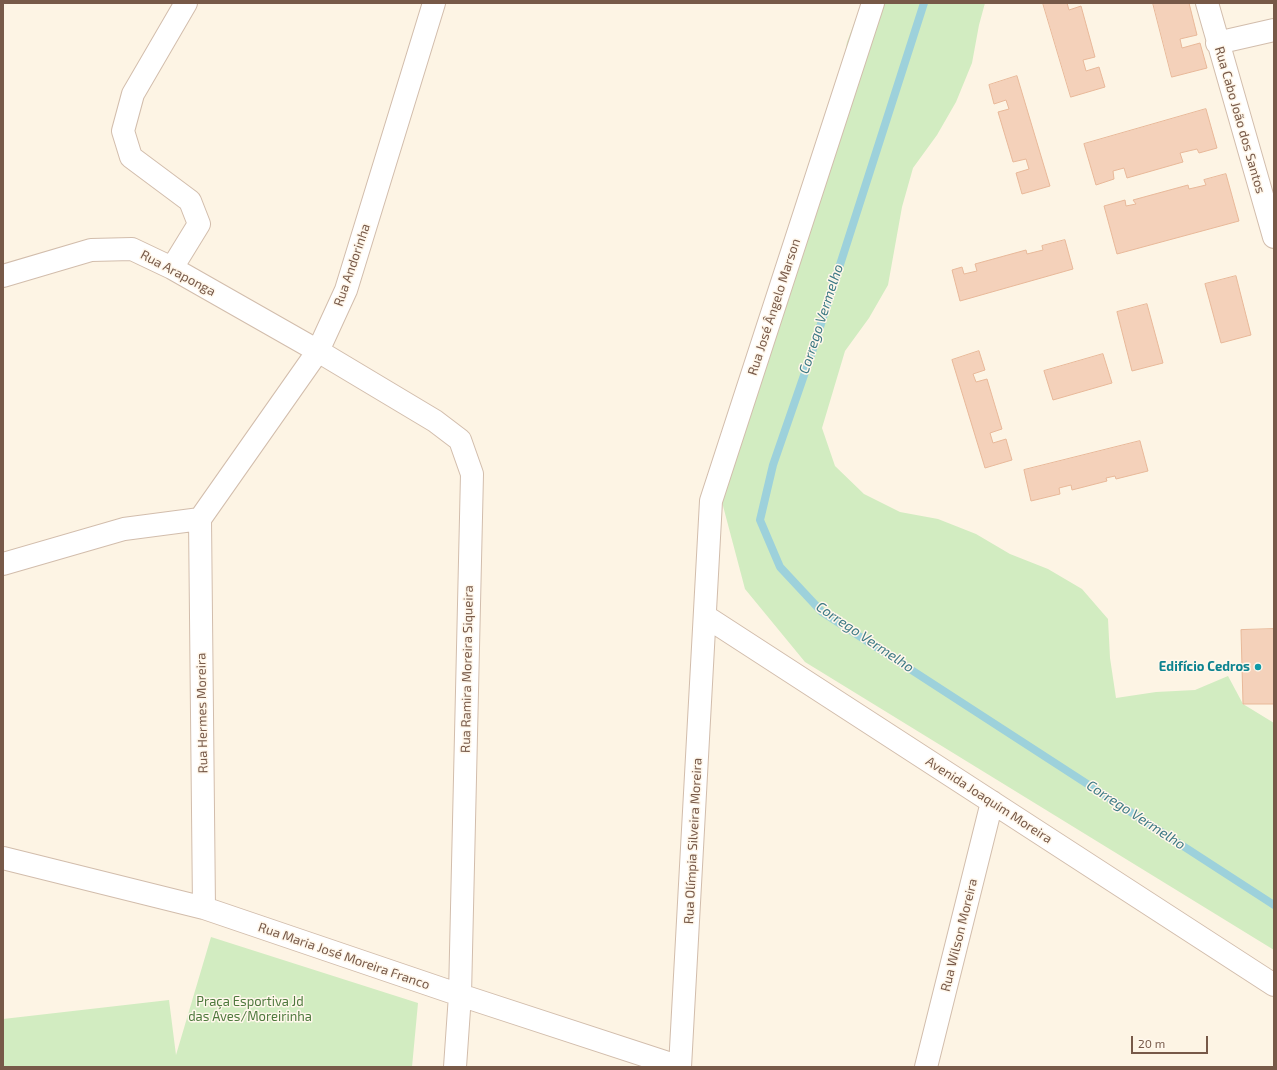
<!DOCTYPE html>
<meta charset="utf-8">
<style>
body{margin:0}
#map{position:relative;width:1277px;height:1070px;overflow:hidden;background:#fdf4e4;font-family:"Exo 2",sans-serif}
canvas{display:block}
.frame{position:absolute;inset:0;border:4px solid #775948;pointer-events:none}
.scale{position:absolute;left:1131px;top:1036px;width:77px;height:18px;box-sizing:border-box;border:2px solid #775948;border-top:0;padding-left:5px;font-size:12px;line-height:14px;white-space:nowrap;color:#775948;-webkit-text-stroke:3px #fff7eb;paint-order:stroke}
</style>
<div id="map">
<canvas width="1277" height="1070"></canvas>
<div class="frame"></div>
<div class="scale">20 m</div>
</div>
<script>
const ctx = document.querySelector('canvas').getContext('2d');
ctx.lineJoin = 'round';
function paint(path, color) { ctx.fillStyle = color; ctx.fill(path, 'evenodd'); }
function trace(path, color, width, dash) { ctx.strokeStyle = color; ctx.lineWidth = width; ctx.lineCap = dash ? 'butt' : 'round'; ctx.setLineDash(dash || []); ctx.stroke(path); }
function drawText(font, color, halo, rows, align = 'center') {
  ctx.font = font + ' "Exo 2",sans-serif'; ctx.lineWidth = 3; ctx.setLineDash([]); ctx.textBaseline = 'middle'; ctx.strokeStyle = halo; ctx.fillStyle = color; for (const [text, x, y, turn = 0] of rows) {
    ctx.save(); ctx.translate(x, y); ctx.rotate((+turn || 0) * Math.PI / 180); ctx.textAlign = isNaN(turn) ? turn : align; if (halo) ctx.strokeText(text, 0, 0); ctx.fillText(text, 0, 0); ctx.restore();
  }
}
paint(new Path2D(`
 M 862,3 L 985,3 L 979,25 L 972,63 L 956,102 L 937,135 L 913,168 L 902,207 L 888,285 L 869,318 L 845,351 L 822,428 L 835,466 L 864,494 L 900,512 L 938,519 L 976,534 L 1010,554 L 1048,569 L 1082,589 L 1108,619 L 1110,658 L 1116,698 L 1156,692 L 1195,690 L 1228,676 L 1243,704 L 1274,723 L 1274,950 L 805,662 L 745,589 L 718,487 L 746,430 L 826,159 L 847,42 Z
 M 211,937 L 418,1003 L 412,1067 L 3,1067 L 3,1019 L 169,1000 L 176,1055 Z`), '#d2ecc1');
trace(new Path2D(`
 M 924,3 L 811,355 L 773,465 L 760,520 L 780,567 L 822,612 L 1274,905`), '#9dd1db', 8);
const building = new Path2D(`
 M 1043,3 L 1067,3 L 1069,10 L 1081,6 L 1095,57 L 1083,60 L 1086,71 L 1099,67 L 1105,87 L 1071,97 Z
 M 1153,3 L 1189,3 L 1197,35 L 1180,39 L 1182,48 L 1200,43 L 1207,68 L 1172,77 Z
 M 1017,76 L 1050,186 L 1022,194 L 1016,173 L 1029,169 L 1026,159 L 1013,162 L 998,112 L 1009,109 L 1006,100 L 994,104 L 989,85 Z
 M 1206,109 L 1217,148 L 1199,153 L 1197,149 L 1180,153 L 1183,162 L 1127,178 L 1124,168 L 1113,171 L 1114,179 L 1096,185 L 1084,144 Z
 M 1226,174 L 1239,221 L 1117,254 L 1104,206 L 1125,200 L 1126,206 L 1136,204 L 1133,200 L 1188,185 L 1189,189 L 1206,185 L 1204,180 Z
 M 1065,240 L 1073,269 L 960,301 L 952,270 L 962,267 L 964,274 L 977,271 L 975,264 L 1026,250 L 1027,254 L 1043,250 L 1042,246 Z
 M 1236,276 L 1251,335 L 1221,343 L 1205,284 Z
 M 1147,304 L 1163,363 L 1132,371 L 1117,312 Z
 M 979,351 L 985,370 L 973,374 L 976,382 L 987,379 L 1002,429 L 990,433 L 993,443 L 1006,439 L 1012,460 L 985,468 L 952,360 Z
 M 1103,354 L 1112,383 L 1053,400 L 1044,371 Z
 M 1140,441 L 1148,471 L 1116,479 L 1115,476 L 1106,478 L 1107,481 L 1072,490 L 1071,485 L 1059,488 L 1060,494 L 1031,501 L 1024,470 Z
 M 1274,629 L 1274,704 L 1243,704 L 1241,630 Z`);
paint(building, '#f4d1ba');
trace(building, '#e8b899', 1);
const street = new Path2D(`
 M 1207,3 L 1274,237
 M 1217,43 L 1274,30
 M 172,268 L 199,224 L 190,201 L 131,157 L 123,131 L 133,94 L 186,3
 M 3,276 L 91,250 L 132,249 L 172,268 L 318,351 L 435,421 L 460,440 L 472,474 L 460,995 L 455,1067
 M 200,519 L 318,351 L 346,290 L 434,3
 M 200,519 L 204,908
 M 3,564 L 124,529 L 200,519
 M 705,616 L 1274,985
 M 3,858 L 204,908 L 460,995 L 680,1067
 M 680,1067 L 711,501 L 873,3
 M 926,1067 L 992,802`);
trace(street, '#d2bdac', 24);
trace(street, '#fff', 22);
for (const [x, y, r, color] of [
 [1258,667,4,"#0f9aa8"]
]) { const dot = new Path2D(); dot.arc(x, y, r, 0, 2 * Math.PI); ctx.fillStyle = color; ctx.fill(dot); trace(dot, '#fff7eb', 1.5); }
drawText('13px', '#775948', '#fff7eb', [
 ["Rua Cabo João dos Santos",1240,120,74],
 ["Rua Andorinha",352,265,-71],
 ["Rua Araponga",178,273,28],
 ["Rua José Ângelo Marson",774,307,-72],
 ["Rua Ramira Moreira Siqueira",467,669,-89],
 ["Rua Hermes Moreira",202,713,-91],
 ["Avenida Joaquim Moreira",989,800,33],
 ["Rua Olímpia Silveira Moreira",693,841,-87],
 ["Rua Wilson Moreira",959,935,-76],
 ["Rua Maria José Moreira Franco",344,956,19]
]);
drawText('bold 13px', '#0d838f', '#fff7eb', [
 ["Edifício Cedros",1250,667]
], 'right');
drawText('13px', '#4d783c', '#fff7eb', [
 ["Praça Esportiva Jd",250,1002],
 ["das Aves/Moreirinha",250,1017]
]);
drawText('italic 14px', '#3d7985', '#fff7eb', [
 ["Corrego Vermelho",821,319,-72],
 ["Corrego Vermelho",865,637,34],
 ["Corrego Vermelho",1136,815,33]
]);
</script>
